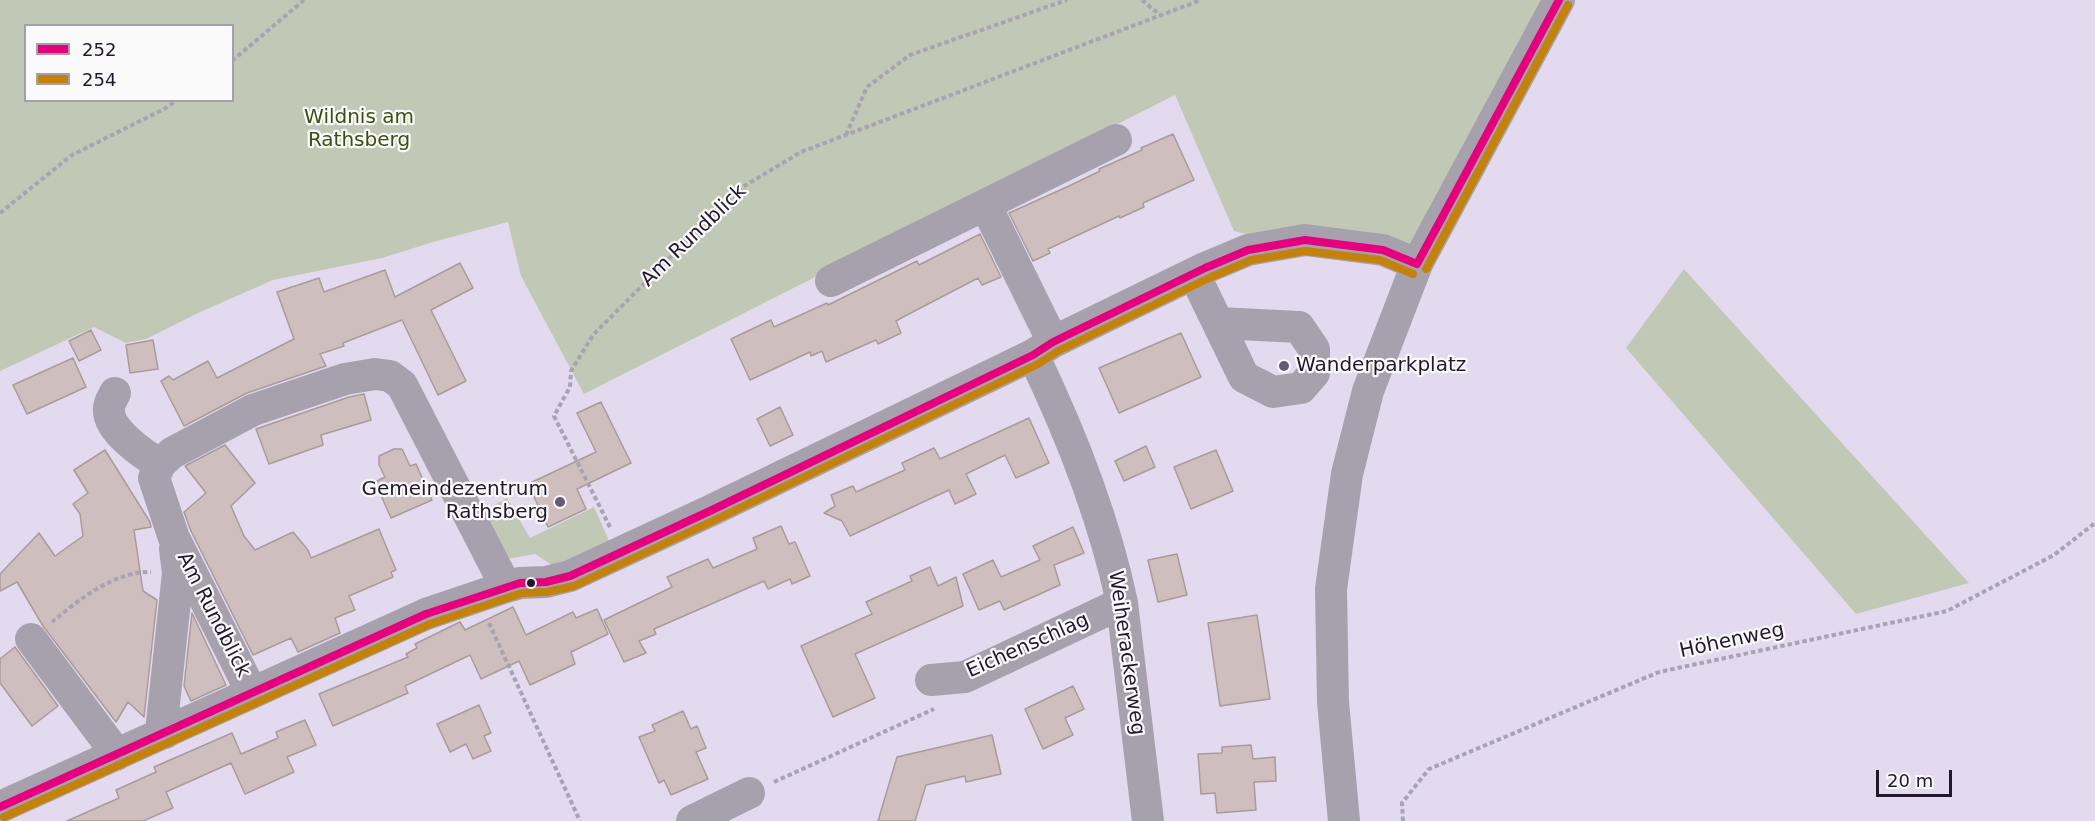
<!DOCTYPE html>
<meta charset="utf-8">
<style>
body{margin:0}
#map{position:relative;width:2095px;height:821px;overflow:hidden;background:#e3daf0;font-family:"DejaVu Sans",sans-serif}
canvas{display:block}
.legend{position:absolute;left:24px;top:24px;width:210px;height:78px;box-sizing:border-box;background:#fafafa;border:2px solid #a49fa9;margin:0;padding:8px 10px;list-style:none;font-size:18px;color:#231730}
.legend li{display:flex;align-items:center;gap:12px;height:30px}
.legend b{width:30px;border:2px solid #a49fa9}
.scale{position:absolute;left:1876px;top:770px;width:76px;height:27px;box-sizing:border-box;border:3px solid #231730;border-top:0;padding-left:8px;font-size:18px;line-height:21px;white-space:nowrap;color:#231730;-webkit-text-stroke:4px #fafafa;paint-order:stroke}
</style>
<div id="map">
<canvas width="2095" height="821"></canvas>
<ul class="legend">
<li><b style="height:8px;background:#e5007d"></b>252</li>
<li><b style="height:8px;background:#c2820c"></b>254</li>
</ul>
<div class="scale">20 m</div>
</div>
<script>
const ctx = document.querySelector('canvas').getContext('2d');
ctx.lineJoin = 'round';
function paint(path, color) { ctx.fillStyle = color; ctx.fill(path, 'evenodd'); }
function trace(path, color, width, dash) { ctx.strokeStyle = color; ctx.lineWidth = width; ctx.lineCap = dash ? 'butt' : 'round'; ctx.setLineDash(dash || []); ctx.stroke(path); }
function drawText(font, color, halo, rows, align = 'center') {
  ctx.font = font + ' "DejaVu Sans",sans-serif'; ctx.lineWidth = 4.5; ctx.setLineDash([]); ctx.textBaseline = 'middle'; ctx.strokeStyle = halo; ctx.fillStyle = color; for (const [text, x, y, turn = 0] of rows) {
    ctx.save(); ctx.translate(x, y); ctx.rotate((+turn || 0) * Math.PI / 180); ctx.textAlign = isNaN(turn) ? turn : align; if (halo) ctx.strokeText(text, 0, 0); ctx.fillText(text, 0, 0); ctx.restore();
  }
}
paint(new Path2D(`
 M 0,0 L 1559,0 L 1417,264 L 1280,243 L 1234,231 L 1175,95 L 584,394 L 521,276 L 508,222 L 433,242 L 382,258 L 273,280 L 198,313 L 146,339 L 126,343 L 94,327 L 0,371 ZM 26,26 L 232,26 L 232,100 L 26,100 Z
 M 1684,269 L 1969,583 L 1856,614 L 1626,348 Z
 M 507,498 L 530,538 L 594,507 L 610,543 L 554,566 L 535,554 L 507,559 L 483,511 Z`), '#c2c8b6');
const building = new Path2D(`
 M 1173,134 L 1194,180 L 1143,203 L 1144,207 L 1120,218 L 1119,216 L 1048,249 L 1050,253 L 1033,261 L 1009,213 L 1069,186 L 1100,171 L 1099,169 L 1142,150 L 1141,148 Z
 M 980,234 L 1001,277 L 982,285 L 978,278 L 905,316 L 896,321 L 901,333 L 878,344 L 876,340 L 826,362 L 822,351 L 811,356 L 810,352 L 750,380 L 731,339 L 771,320 L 774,327 L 827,303 L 828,305 L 917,261 L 919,265 Z
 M 460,263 L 473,288 L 431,310 L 466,381 L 438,395 L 402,320 L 343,343 L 344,346 L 320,354 L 326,366 L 247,393 L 184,426 L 161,381 L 169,376 L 173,380 L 208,361 L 217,378 L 294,339 L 277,292 L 319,278 L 324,292 L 385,270 L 395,297 Z
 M 91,330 L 101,350 L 79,361 L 69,341 Z
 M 1181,333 L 1201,377 L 1119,413 L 1099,368 Z
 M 153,340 L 158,369 L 130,373 L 126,345 Z
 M 73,358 L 86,387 L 27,414 L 13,385 Z
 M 364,394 L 371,420 L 321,435 L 323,445 L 269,464 L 256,429 L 349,397 Z
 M 601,402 L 631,463 L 577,489 L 586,509 L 548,527 L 528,484 L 596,452 L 577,413 Z
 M 780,407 L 793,435 L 770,446 L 757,419 Z
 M 1029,418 L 1049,463 L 1016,478 L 1005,455 L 966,474 L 976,494 L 955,504 L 949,490 L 850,536 L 842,521 L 824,513 L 835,506 L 831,495 L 853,486 L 856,492 L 905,470 L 902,463 L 934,448 L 940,459 Z
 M 225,445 L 255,483 L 231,506 L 244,536 L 255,550 L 293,532 L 308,550 L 311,558 L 379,529 L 396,570 L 391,572 L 393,577 L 349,596 L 355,610 L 335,618 L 340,633 L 298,652 L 291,638 L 253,655 L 191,531 L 184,512 L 206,493 L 185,466 Z
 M 1146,446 L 1155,467 L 1124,481 L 1115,461 Z
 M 394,449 L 402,449 L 410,466 L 416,464 L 432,500 L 391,518 L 375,482 L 385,477 L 379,465 L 379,456 Z
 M 105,450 L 150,522 L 151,527 L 134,530 L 143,591 L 157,600 L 144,717 L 128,702 L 116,722 L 43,626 L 17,582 L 0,591 L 0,574 L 39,533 L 55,556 L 83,536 L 80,514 L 73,504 L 88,493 L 74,470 Z
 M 1216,450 L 1233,491 L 1191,509 L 1174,467 Z
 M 781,526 L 789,544 L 795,542 L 810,576 L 792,584 L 790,579 L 768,589 L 764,581 L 654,629 L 656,634 L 639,641 L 646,653 L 624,662 L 604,620 L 672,587 L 667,577 L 708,559 L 713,568 L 757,549 L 753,538 Z
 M 1073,527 L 1084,553 L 1054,565 L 1060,585 L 1004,610 L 1000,601 L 979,610 L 963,574 L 993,560 L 1001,577 L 1040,560 L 1033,546 Z
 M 1177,554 L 1187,595 L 1158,602 L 1148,560 Z
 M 930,567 L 938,586 L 956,577 L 963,606 L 855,654 L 875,698 L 833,717 L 801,646 L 872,614 L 866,602 L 912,581 L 910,576 Z
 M 513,607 L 526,635 L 573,612 L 576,618 L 597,609 L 608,634 L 571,652 L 575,664 L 530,685 L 519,661 L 481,679 L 470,655 L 405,686 L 408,693 L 333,726 L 319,694 L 408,657 L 406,654 L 417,648 L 415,644 L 460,622 L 465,630 Z
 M 192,613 L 226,685 L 191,701 L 184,686 Z
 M 1257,615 L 1270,699 L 1220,706 L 1208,623 Z
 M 15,647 L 58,706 L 32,726 L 0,683 L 0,659 Z
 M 1073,686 L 1084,709 L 1065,718 L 1073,735 L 1043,749 L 1025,709 Z
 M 479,705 L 491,733 L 484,736 L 491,751 L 473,759 L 466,744 L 450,752 L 437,724 Z
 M 683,711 L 691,729 L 697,726 L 706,748 L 696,752 L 708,779 L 671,795 L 664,780 L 659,783 L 639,737 L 655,731 L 652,725 Z
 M 305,720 L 316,745 L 287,757 L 294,772 L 245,794 L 231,763 L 166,792 L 173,808 L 143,821 L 67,821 L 119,798 L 116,790 L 156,772 L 154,767 L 232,733 L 241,754 L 278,738 L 276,732 Z
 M 992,735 L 1001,774 L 966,782 L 965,776 L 926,785 L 915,821 L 878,821 L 897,757 Z
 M 1251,745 L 1253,759 L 1275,757 L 1276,781 L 1254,782 L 1256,810 L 1217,813 L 1215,793 L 1201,794 L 1198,754 L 1222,753 L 1222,747 Z`);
paint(building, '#cebebd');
trace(building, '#aa9b9a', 1.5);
trace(new Path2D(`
 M 1142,0 L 1160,15
 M 232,61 L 304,0
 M 846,135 L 867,87 L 910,55 L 1067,0
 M 0,213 L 72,155 L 166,108 L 177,100
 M 610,527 L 554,416 L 570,387 L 571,371 L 593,335 L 736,191 L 801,152 L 1201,0
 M 52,622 C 79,600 114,571 151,572
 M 489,623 L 580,821
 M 774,782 L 934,709
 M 1403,821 L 1402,803 L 1429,769 L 1659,672 L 1947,611 L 2054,555 L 2095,523`), '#a9a3b1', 4, [4.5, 3]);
trace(new Path2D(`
 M 986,206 L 1053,342
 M 1194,274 L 1244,377 L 1273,392 L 1301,388 L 1314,373 L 1314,349 L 1299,327 L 1218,323
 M 831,281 L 1116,140
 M 1033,355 C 1071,434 1104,517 1122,603 L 1148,821
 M 115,393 C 112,399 108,405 109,411 C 109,431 144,455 160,464
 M 31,639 L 110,745 L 116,755
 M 931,680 L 965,677 L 1122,603
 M 252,693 L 174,538 L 154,478 L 160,464 L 172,453 L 253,410 L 345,379 L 375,374 L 390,376 L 402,385 L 506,587
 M 165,733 L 162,722 L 178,573 L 175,549
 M 0,807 L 426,614 L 506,587 L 520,583 L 546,582 L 570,576 L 712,510 L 1033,355 L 1053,342 L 1205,268 L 1248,250 L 1305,240 L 1383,250 L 1417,264
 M 692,821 L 749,793
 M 1344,821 L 1333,702 L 1331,589 L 1347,474 L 1368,391 L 1417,264 L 1559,0`), '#a7a1ae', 32);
trace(new Path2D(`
 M 1417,264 L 1559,0
 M 0,807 L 426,614 L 520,583 L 546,582 L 570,576 L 712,510 L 1033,355 L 1053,342 L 1205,268 L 1248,250 L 1305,240 L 1383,250 L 1417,264`), '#e5007d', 8);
trace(new Path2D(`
 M 1426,269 L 1568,5
 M 4,817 L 430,624 L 522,593 L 547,592 L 574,586 L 717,519 L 1038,364 L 1058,351 L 1209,278 L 1251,260 L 1305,251 L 1380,260 L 1413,274`), '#c2820c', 8);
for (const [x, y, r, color] of [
 [1284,366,6,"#665b73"],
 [560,502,6,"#665b73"],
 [531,583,5,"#231730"]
]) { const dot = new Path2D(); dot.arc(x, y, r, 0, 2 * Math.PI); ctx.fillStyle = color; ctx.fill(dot); trace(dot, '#fafafa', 2); }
drawText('20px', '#3c4f10', '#fafafa', [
 ["Wildnis am",359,118],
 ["Rathsberg",359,141]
]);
drawText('20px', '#231730', '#fafafa', [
 ["Am Rundblick",694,236,-44],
 ["Am Rundblick",213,615,63],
 ["Höhenweg",1732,641,-12],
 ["Eichenschlag",1028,646,-24],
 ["Weiherackerweg",1126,653,82]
]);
drawText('20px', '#231730', '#fafafa', [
 ["Wanderparkplatz",1296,366],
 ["Gemeindezentrum",548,490,"right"],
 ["Rathsberg",548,513,"right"]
], 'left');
</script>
